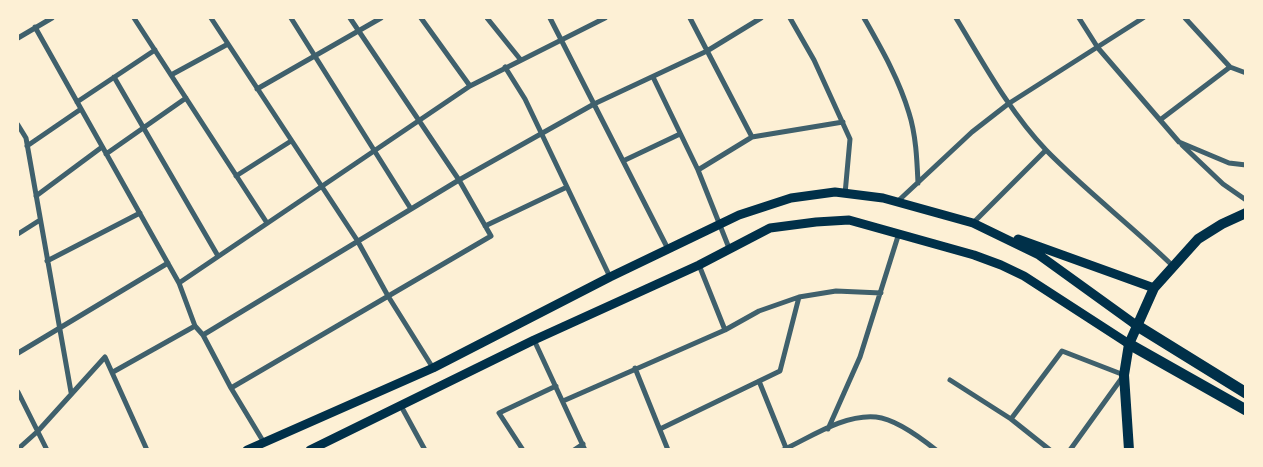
<!DOCTYPE html>
<style>
body{margin:0}
#map{position:relative;width:1263px;height:467px;overflow:hidden;background:#fdf0d5;font-family:"Zilla Slab",serif}
canvas{display:block}
.frame{position:absolute;inset:0;border:19px solid #fdf0d5;pointer-events:none}
</style>
<div id="map">
<canvas width="1263" height="467"></canvas>
<div class="frame"></div>
</div>
<script>
const ctx = document.querySelector('canvas').getContext('2d');
ctx.lineJoin = 'round';
function trace(path, color, width, dash) { ctx.strokeStyle = color; ctx.lineWidth = width; ctx.lineCap = dash ? 'butt' : 'round'; ctx.setLineDash(dash || []); ctx.stroke(path); }
trace(new Path2D(`
 M 134,18 L 267,223
 M 211,18 L 357,240 L 388,296 L 433,368
 M 291,18 L 411,209
 M 421,18 L 470,86
 M 487,18 L 520,59
 M 550,18 L 668,249
 M 690,18 L 752,137
 M 790,18 L 814,60 L 850,139 L 845,194
 M 864,18 C 881,48 899,79 909,113 C 916,135 917,160 918,183
 M 956,18 C 984,64 1009,111 1046,150 C 1086,191 1132,226 1173,266
 M 1079,18 L 1098,48 L 1179,142 L 1229,163 L 1246,165
 M 1185,18 L 1230,67 L 1246,73
 M 35,27 L 179,283 L 195,326 L 203,335 L 231,388 L 263,441
 M 18,38 L 52,18
 M 505,67 L 525,99 L 610,277
 M 171,75 L 228,44
 M 114,77 L 218,256
 M 653,77 L 698,170 L 729,248
 M 257,89 L 381,18
 M 77,102 L 155,50
 M 1160,120 L 1230,67
 M 18,125 L 26,138 L 71,392
 M 1182,145 L 1223,184 L 1246,200
 M 27,146 L 81,109
 M 106,154 L 186,98
 M 623,161 L 680,134
 M 698,170 L 752,137 L 843,122
 M 236,176 L 291,141
 M 36,196 L 102,147
 M 897,202 L 972,132 L 1008,104 L 1143,18
 M 973,223 L 1046,150
 M 485,226 L 567,187
 M 18,234 L 40,220
 M 47,261 L 140,213
 M 699,265 L 725,330
 M 179,283 L 470,86 L 605,18
 M 203,335 L 459,180 L 594,104 L 707,51 L 761,18
 M 534,340 L 585,450
 M 18,353 L 168,263
 M 635,368 L 668,450
 M 113,372 L 195,326
 M 950,380 L 1011,419 L 1050,450
 M 759,381 L 786,448
 M 231,388 L 491,236 L 459,180 L 350,18
 M 18,392 L 47,450
 M 563,401 L 725,330 L 759,311 L 799,297 L 836,291 L 881,293
 M 401,406 L 425,450
 M 1011,419 L 1062,351 L 1124,375 L 1070,450
 M 660,429 L 780,371 L 799,297
 M 828,429 L 860,357 L 899,233
 M 18,449 L 38,431 L 105,357 L 147,450
 M 523,450 L 499,413 L 556,386
 M 574,450 L 583,444
 M 783,450 C 811,437 844,414 876,417 C 896,419 921,438 936,450`), '#3f606c', 5);
trace(new Path2D(`
 M 1018,239 L 1154,288
 M 247,450 L 433,368 L 610,277 L 739,215 L 791,198 L 835,192 L 883,198 L 973,223 L 1039,255 L 1136,325
 M 310,450 L 534,340 L 699,265 L 770,228 L 816,222 L 849,220 L 974,255 L 1001,265 L 1024,276 L 1129,344`), '#003049', 9);
trace(new Path2D(`
 M 1129,450 L 1124,375 L 1129,344 L 1154,288 L 1198,239 L 1222,224 L 1246,213`), '#003049', 10);
trace(new Path2D(`
 M 1136,325 L 1246,393
 M 1129,344 L 1246,410`), '#003049', 11);
</script>
